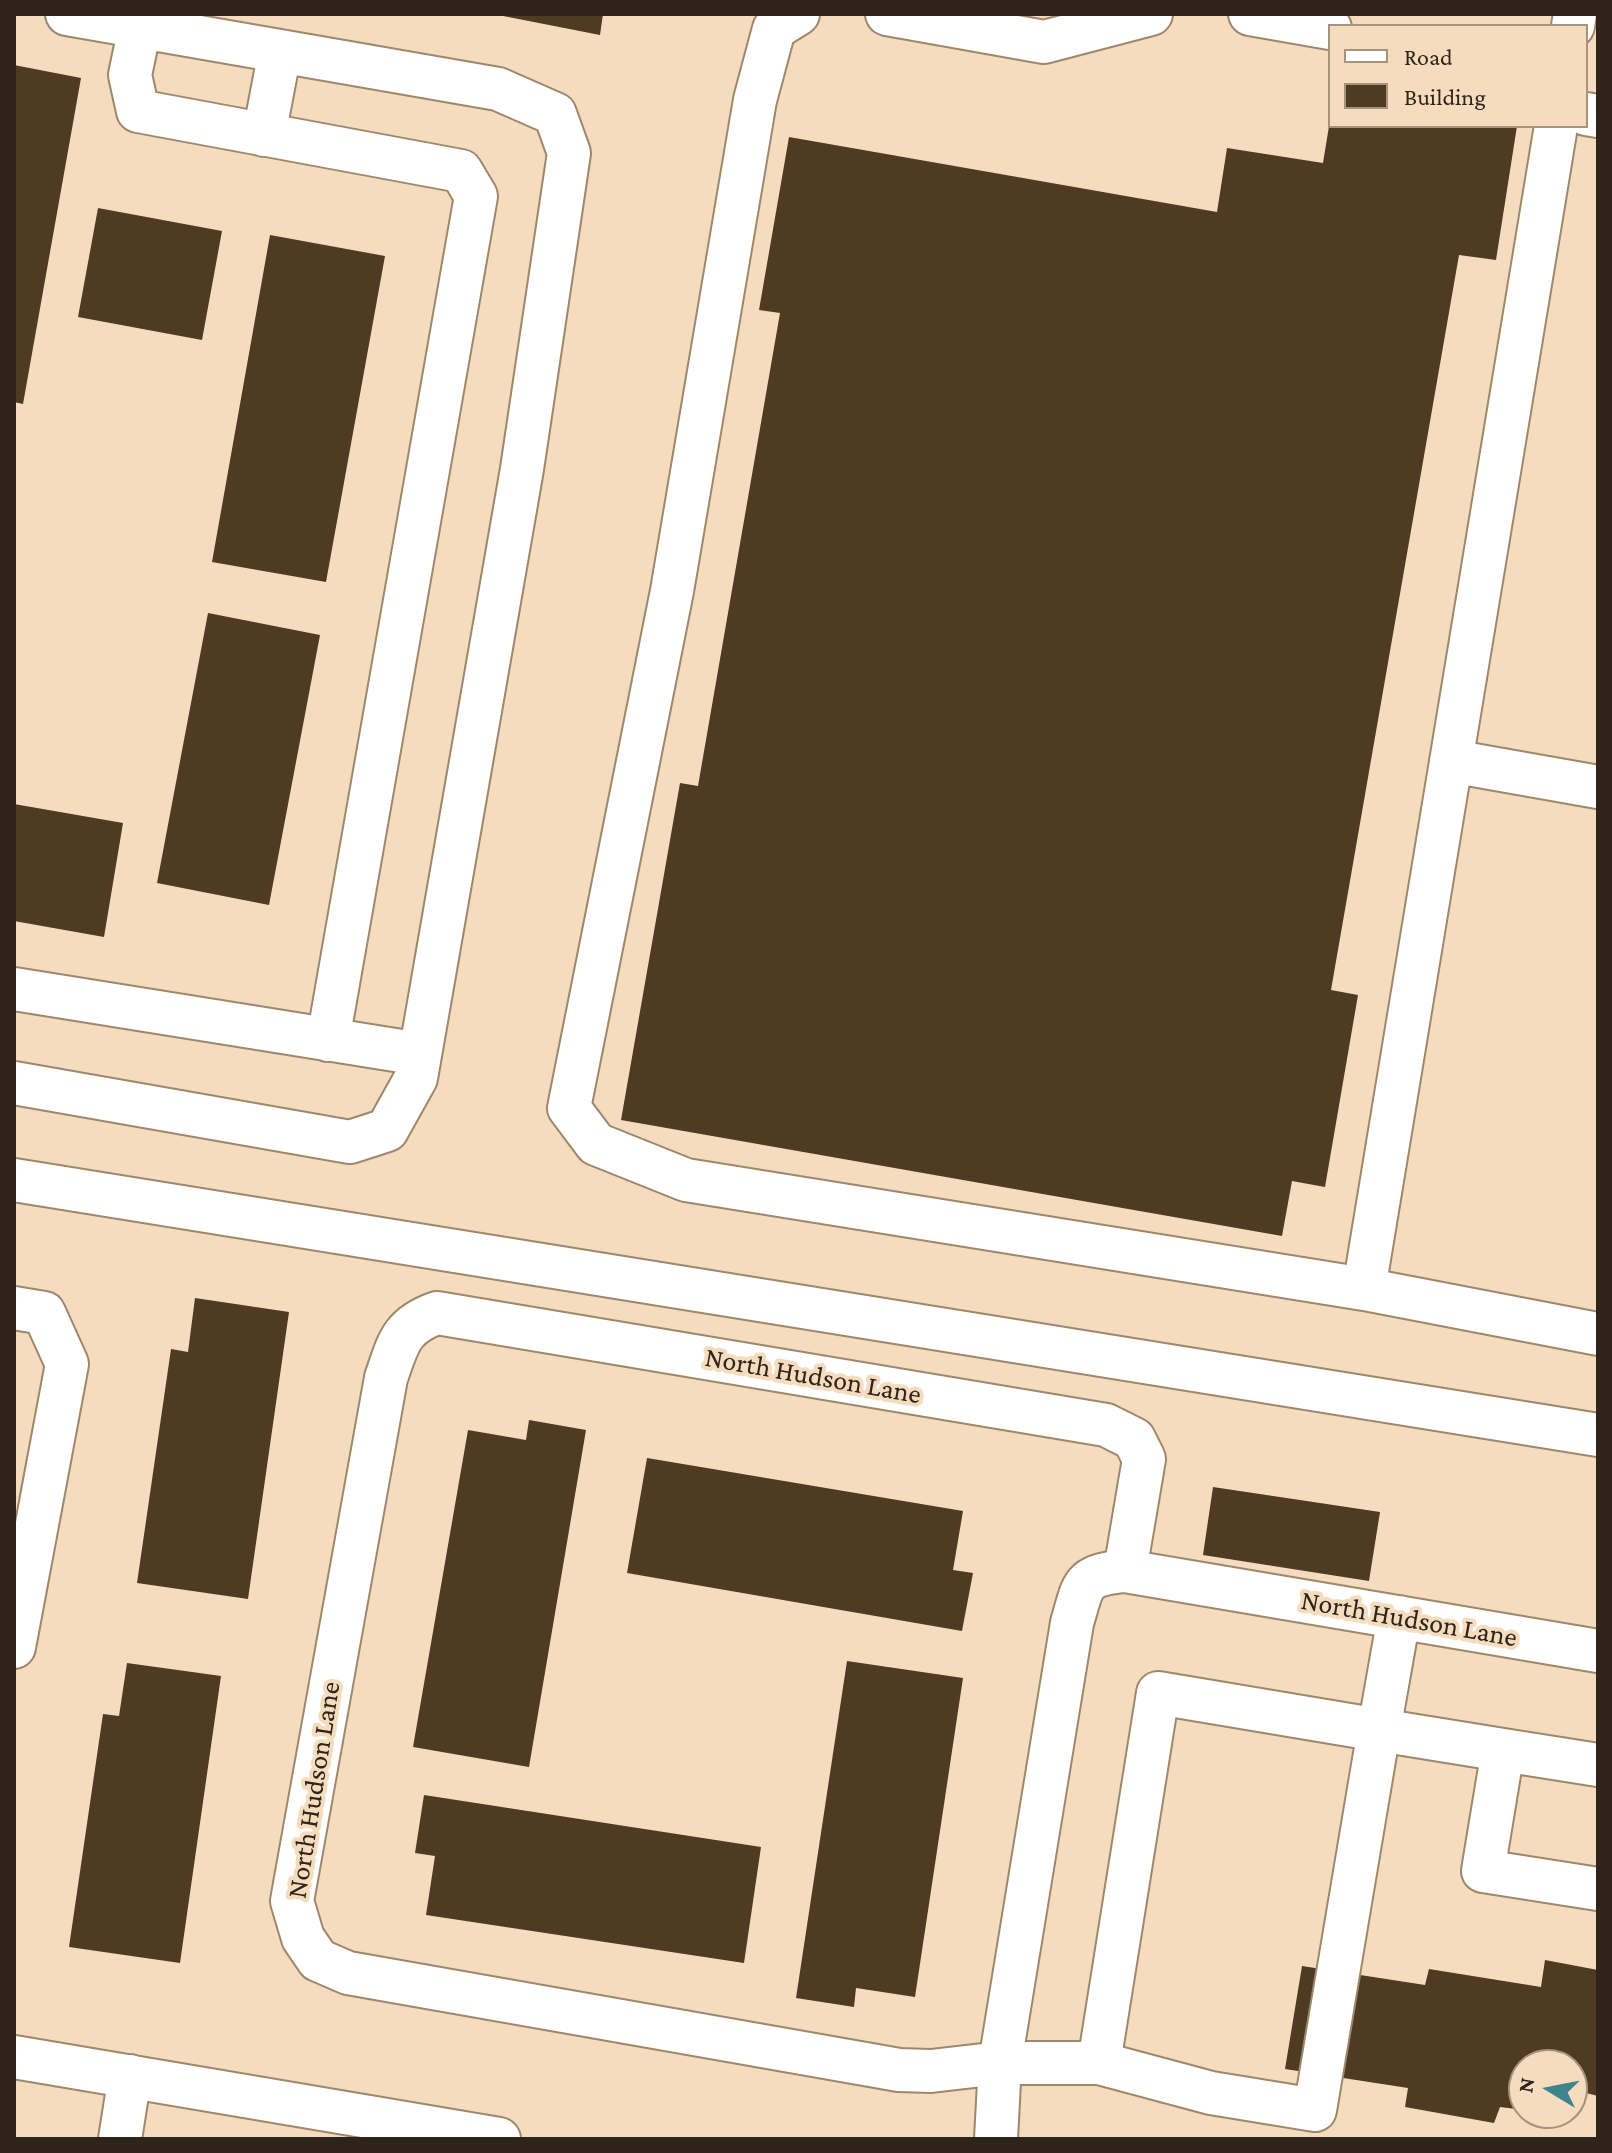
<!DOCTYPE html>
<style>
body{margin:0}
#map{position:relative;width:1612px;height:2153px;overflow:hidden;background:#f6dcbf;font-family:"Crimson Pro",serif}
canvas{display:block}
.frame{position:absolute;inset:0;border:16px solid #2e2419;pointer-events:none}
.legend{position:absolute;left:1328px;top:24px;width:260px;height:104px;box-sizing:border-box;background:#f6dcbf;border:2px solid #a6927d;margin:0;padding:10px 14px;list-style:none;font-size:24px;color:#2e2419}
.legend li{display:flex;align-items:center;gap:16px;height:40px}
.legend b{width:40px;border:2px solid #a6927d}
.north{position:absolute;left:1508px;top:2049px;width:80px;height:80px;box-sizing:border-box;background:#f6dcbf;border:2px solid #a6927d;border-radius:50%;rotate:280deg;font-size:22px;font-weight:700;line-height:32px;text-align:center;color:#2e2419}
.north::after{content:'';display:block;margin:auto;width:28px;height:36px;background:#3d848d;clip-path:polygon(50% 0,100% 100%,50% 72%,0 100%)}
</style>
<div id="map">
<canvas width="1612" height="2153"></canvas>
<div class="frame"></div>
<ul class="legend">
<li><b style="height:10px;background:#fff"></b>Road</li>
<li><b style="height:22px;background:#4f3a22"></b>Building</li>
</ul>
<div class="north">N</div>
</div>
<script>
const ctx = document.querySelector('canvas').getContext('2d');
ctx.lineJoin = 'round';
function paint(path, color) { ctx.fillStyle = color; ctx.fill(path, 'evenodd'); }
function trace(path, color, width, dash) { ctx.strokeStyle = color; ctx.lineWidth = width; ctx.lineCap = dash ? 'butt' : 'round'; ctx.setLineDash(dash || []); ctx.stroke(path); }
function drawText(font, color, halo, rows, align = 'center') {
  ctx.font = font + ' "Crimson Pro",serif'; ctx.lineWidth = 8; ctx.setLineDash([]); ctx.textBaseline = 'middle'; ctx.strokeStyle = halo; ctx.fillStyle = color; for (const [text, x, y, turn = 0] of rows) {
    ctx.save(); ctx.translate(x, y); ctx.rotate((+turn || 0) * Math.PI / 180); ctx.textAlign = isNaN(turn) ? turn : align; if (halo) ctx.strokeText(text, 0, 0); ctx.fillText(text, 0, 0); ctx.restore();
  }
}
paint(new Path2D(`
 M 493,14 L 603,14 L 600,35 Z
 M 14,65 L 81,78 L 23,404 L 14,402 Z
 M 1329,126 L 1517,126 L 1496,260 L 1459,255 L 1331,990 L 1358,995 L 1325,1187 L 1292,1181 L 1282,1236 L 621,1120 L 680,783 L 698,786 L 780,313 L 759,310 L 789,137 L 1217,212 L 1227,148 L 1323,163 Z
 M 98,208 L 222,231 L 202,340 L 78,317 Z
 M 270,235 L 385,256 L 326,582 L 212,562 Z
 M 208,613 L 320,635 L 269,905 L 157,883 Z
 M 14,804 L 123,823 L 104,937 L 14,921 Z
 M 195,1298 L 289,1312 L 248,1599 L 137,1583 L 171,1349 L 188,1352 Z
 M 529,1420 L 586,1430 L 529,1767 L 413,1747 L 468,1430 L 526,1440 Z
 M 647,1458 L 963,1511 L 953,1570 L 973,1573 L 962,1631 L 627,1573 Z
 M 1213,1487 L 1380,1512 L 1369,1581 L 1203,1555 Z
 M 847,1661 L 963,1678 L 915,1997 L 856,1988 L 854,2007 L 796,1998 Z
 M 127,1663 L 221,1676 L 180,1963 L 69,1947 L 103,1714 L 119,1716 Z
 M 424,1795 L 761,1847 L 744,1963 L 426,1915 L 435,1856 L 415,1853 Z
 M 1545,1960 L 1598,1970 L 1598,2096 L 1582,2092 L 1576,2117 L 1563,2115 L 1572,2113 L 1572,2065 L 1524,2065 L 1524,2110 L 1500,2107 L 1494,2123 L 1405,2107 L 1408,2088 L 1285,2069 L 1302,1966 L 1425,1985 L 1429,1969 L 1541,1987 Z`), '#4f3a22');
const minor = new Path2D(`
 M 798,14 L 774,29 L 755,100 L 672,591 L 569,1108 L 596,1144 L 686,1180 L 1364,1289 L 1598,1334
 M 887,14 L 1044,42 L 1151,14
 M 1250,14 L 1330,28
 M 1573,26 L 1575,14
 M 140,27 L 130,75 L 138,111 L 461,171 L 476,196 L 328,1040
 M 1586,114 L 1598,116
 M 264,135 L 280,51
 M 1451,761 L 1598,787
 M 14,989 L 420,1054
 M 14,1083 L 350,1142 L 387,1130 L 416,1078 L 522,469 L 569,153 L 555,114 L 498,89 L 67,14
 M 14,1180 L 1598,1435
 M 1364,1289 L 1556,126
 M 14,1308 L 44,1313 L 67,1364 L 14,1647
 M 1125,1571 L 1144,1459 L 1134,1439 L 1106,1425 L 437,1313 C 400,1326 398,1344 386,1378 L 292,1901 L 303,1938 L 318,1960 L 348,1973 L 899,2070 L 931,2071 L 1000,2063 L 1072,1623 C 1084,1583 1080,1576 1125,1571 L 1598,1651
 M 1399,1617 L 1379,1730 L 1503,1750 L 1483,1871 L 1598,1889
 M 1158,1693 L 1379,1730 L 1315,2110 L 1211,2093 L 1099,2063 Z
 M 1503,1750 L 1598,1765
 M 14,2057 L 499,2139
 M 120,2139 L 130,2076
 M 996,2139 L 1000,2063 L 1099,2063`);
trace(minor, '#9f876c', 46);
trace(minor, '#fff', 42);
drawText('28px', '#2e2419', '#f6dcbf', [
 ["North Hudson Lane",813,1376,10],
 ["North Hudson Lane",1409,1619,10],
 ["North Hudson Lane",314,1790,-81]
]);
</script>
